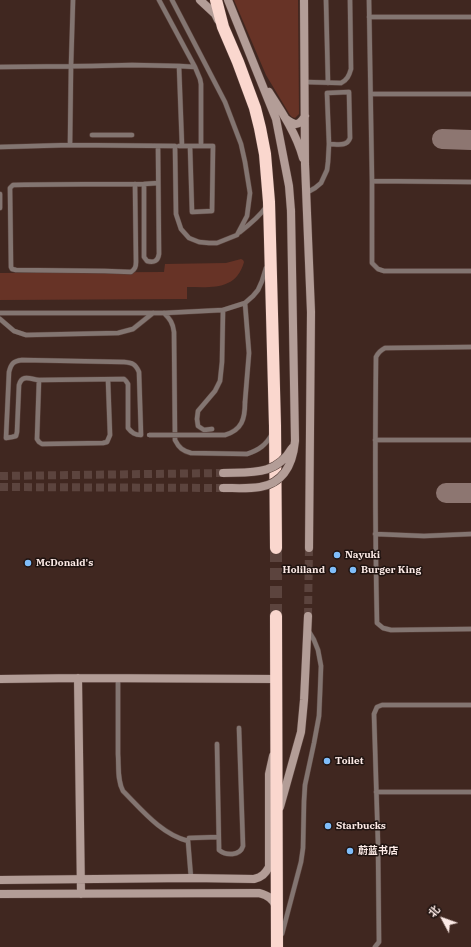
<!DOCTYPE html>
<meta charset="utf-8">
<style>
body{margin:0}
#map{position:relative;width:471px;height:947px;overflow:hidden;background:#402720;font-family:"IBM Plex Serif","Noto Sans SC",serif}
canvas{display:block}
.north{position:absolute;left:423px;top:899px;width:40px;height:40px;-webkit-text-stroke:3px #1f1310;paint-order:stroke;rotate:311deg;font-size:11px;font-weight:700;line-height:16px;text-align:center;color:#fceae6}
.north::after{content:'';display:block;margin:auto;width:14px;height:18px;background:#fceae6;clip-path:polygon(50% 0,100% 100%,50% 72%,0 100%)}
</style>
<div id="map">
<canvas width="471" height="947"></canvas>
<div class="north">北</div>
</div>
<script>
const ctx = document.querySelector('canvas').getContext('2d');
ctx.lineJoin = 'round';
function paint(path, color) { ctx.fillStyle = color; ctx.fill(path, 'evenodd'); }
function trace(path, color, width, dash) { ctx.strokeStyle = color; ctx.lineWidth = width; ctx.lineCap = dash ? 'butt' : 'round'; ctx.setLineDash(dash || []); ctx.stroke(path); }
function drawText(font, color, halo, rows, align = 'center') {
  ctx.font = font + ' "IBM Plex Serif","Noto Sans SC",serif'; ctx.lineWidth = 3; ctx.setLineDash([]); ctx.textBaseline = 'middle'; ctx.strokeStyle = halo; ctx.fillStyle = color; for (const [text, x, y, turn = 0] of rows) {
    ctx.save(); ctx.translate(x, y); ctx.rotate((+turn || 0) * Math.PI / 180); ctx.textAlign = isNaN(turn) ? turn : align; if (halo) ctx.strokeText(text, 0, 0); ctx.fillText(text, 0, 0); ctx.restore();
  }
}
paint(new Path2D(`
 M 234,0 L 298,0 L 299,114 L 295,118 L 292,117 L 290,115 L 266,75 Z
 M 241,259 L 243,260 L 244,262 C 236,291 211,287 187,287 L 187,299 L 0,300 L 0,273 L 164,272 L 165,264 L 226,263 Z`), '#673326');
trace(new Path2D(`
 M 442,139 L 471,140
 M 446,493 L 471,493`), '#8d7671', 20);
trace(new Path2D(`
 M 0,476 L 223,473
 M 0,487 L 223,488
 M 308,616 L 309,548`), '#5c443e', 8, [8, 4]);
trace(new Path2D(`
 M 276,616 L 276,548`), '#5c443e', 12, [12, 6]);
const lane = new Path2D(`
 M 73,0 L 71,66 L 70,145 L 175,146 L 176,214 L 181,229 L 189,238 L 199,242 L 209,243 L 217,243 L 237,235 L 247,216 L 250,193 L 245,162 L 241,144 L 225,102 L 172,0
 M 159,0 L 195,67 L 179,66 L 182,146
 M 326,0 L 328,83
 M 369,0 L 372,181 L 372,263 L 378,269 L 384,271 L 471,271
 M 369,17 L 471,17
 M 0,67 L 92,66 L 132,65 L 179,66
 M 305,82 L 341,83 C 347,80 349,76 351,69 L 350,0
 M 371,94 L 471,94
 M 92,135 L 132,135
 M 179,146 L 201,146 L 201,84 L 200,79 L 195,67
 M 190,146 L 192,212 L 212,211 L 213,146 L 201,146
 M 0,147 L 70,145
 M 372,181 L 471,182
 M 135,184 L 136,262 C 136,267 135,269 131,272 L 105,271 L 16,270 L 12,269 L 11,267 L 10,188 L 13,185 C 57,184 101,184 144,184 L 144,257 L 147,261 C 154,263 158,261 159,254 L 158,146
 M 144,184 L 158,183
 M 306,193 L 315,188 L 321,183 L 327,170 L 328,162 L 329,144 L 327,93 L 349,92 L 350,138 C 347,147 337,144 329,144
 M 0,194 L 0,208
 M 240,232 C 249,225 259,217 266,207
 M 245,303 L 249,353 L 245,402
 M 0,313 L 164,313 L 223,310 L 245,303 L 253,296 L 258,290 L 262,281 L 266,268
 M 164,313 C 170,319 173,323 174,332 L 175,440 C 179,448 183,451 191,453 L 247,454 C 259,450 266,445 272,434
 M 0,319 L 14,331 L 26,335 L 118,333 L 133,329 L 153,313
 M 471,347 L 385,348 C 381,350 378,353 376,357 C 375,446 375,534 377,623 L 383,628 L 391,630 L 471,629
 M 22,360 L 123,362 C 132,363 135,363 139,372 L 141,435 C 135,435 132,433 128,428 L 128,384 L 126,381 L 124,379 L 39,380 C 30,379 22,374 19,385 L 17,432 L 16,436 L 12,437 L 6,438 L 9,372 C 11,364 13,361 22,360 Z
 M 39,380 L 37,439 L 39,442 L 42,444 L 103,443 L 107,442 L 110,435 L 108,380
 M 212,429 L 204,430 L 198,426 L 197,419 L 198,411 L 215,391 L 220,381 L 222,362 L 223,310
 M 375,440 L 471,440
 M 375,534 L 424,536 L 471,534
 M 118,678 C 118,703 118,729 118,754 C 119,766 117,780 123,791 C 142,810 161,834 188,841 L 191,878
 M 217,744 L 219,847 L 219,850 C 226,856 240,856 243,846 L 239,728
 M 376,792 L 471,792
 M 189,838 L 218,837
 M 282,934 L 301,862 L 303,848 L 304,801 L 305,785 L 314,743 L 319,716 L 320,693 L 321,666 L 318,650 L 314,640 L 308,630
 M 375,947 L 379,942 L 378,844 L 374,714 L 377,707 L 382,705 L 471,705`);
const secondary = new Path2D(`
 M 200,0 L 215,14 L 218,20
 M 228,0 L 276,119 L 289,186 L 291,211
 M 304,0 L 305,164 L 311,312 L 309,548
 M 269,92 C 282,112 297,135 303,158
 M 286,119 C 295,126 299,126 305,116
 M 78,678 L 81,894
 M 0,679 L 78,678 L 276,679
 M 280,807 L 301,732 L 304,700 L 308,616
 M 0,880 L 191,878 L 254,879 C 262,877 265,874 269,867 L 269,774 L 273,756
 M 0,894 L 259,893 C 267,895 274,899 276,907`);
const highway = new Path2D(`
 M 216,0 L 223,27 L 238,62 L 255,108 L 260,128 L 265,154 L 269,202 L 275,426 L 276,548
 M 276,616 L 277,947`);
trace(lane, '#5a423c', 5.5);
trace(secondary, '#5a423c', 9);
trace(highway, '#5a423c', 13);
trace(lane, '#837571', 4.5);
trace(secondary, '#b39d97', 8);
trace(highway, '#fad7ce', 12);
const laneBridge = new Path2D(`
 M 149,435 L 225,435 C 242,430 245,419 245,402`);
const secondaryBridge = new Path2D(`
 M 223,473 C 251,472 276,476 292,448
 M 223,488 C 235,488 248,489 260,487 C 284,483 293,463 295,441 L 291,211`);
trace(laneBridge, '#5a423c', 5.5, []);
trace(secondaryBridge, '#5a423c', 9, []);
trace(laneBridge, '#837571', 4.5);
trace(secondaryBridge, '#b39d97', 8);
for (const [x, y, r, color] of [
 [337,555,4,"#7fbdfa"],
 [28,563,4,"#7fbdfa"],
 [333,570,4,"#7fbdfa"],
 [353,570,4,"#7fbdfa"],
 [327,761,4,"#7fbdfa"],
 [328,826,4,"#7fbdfa"],
 [350,851,4,"#7fbdfa"]
]) { const dot = new Path2D(); dot.arc(x, y, r, 0, 2 * Math.PI); ctx.fillStyle = color; ctx.fill(dot); trace(dot, '#1f1310', 1.5); }
drawText('bold 10px', '#fceae6', '#1f1310', [
 ["Nayuki",345,555],
 ["McDonald's",36,563],
 ["Holiland",325,570,"right"],
 ["Burger King",361,570],
 ["Toilet",335,761],
 ["Starbucks",336,826],
 ["蔚蓝书店",358,851]
], 'left');
</script>
